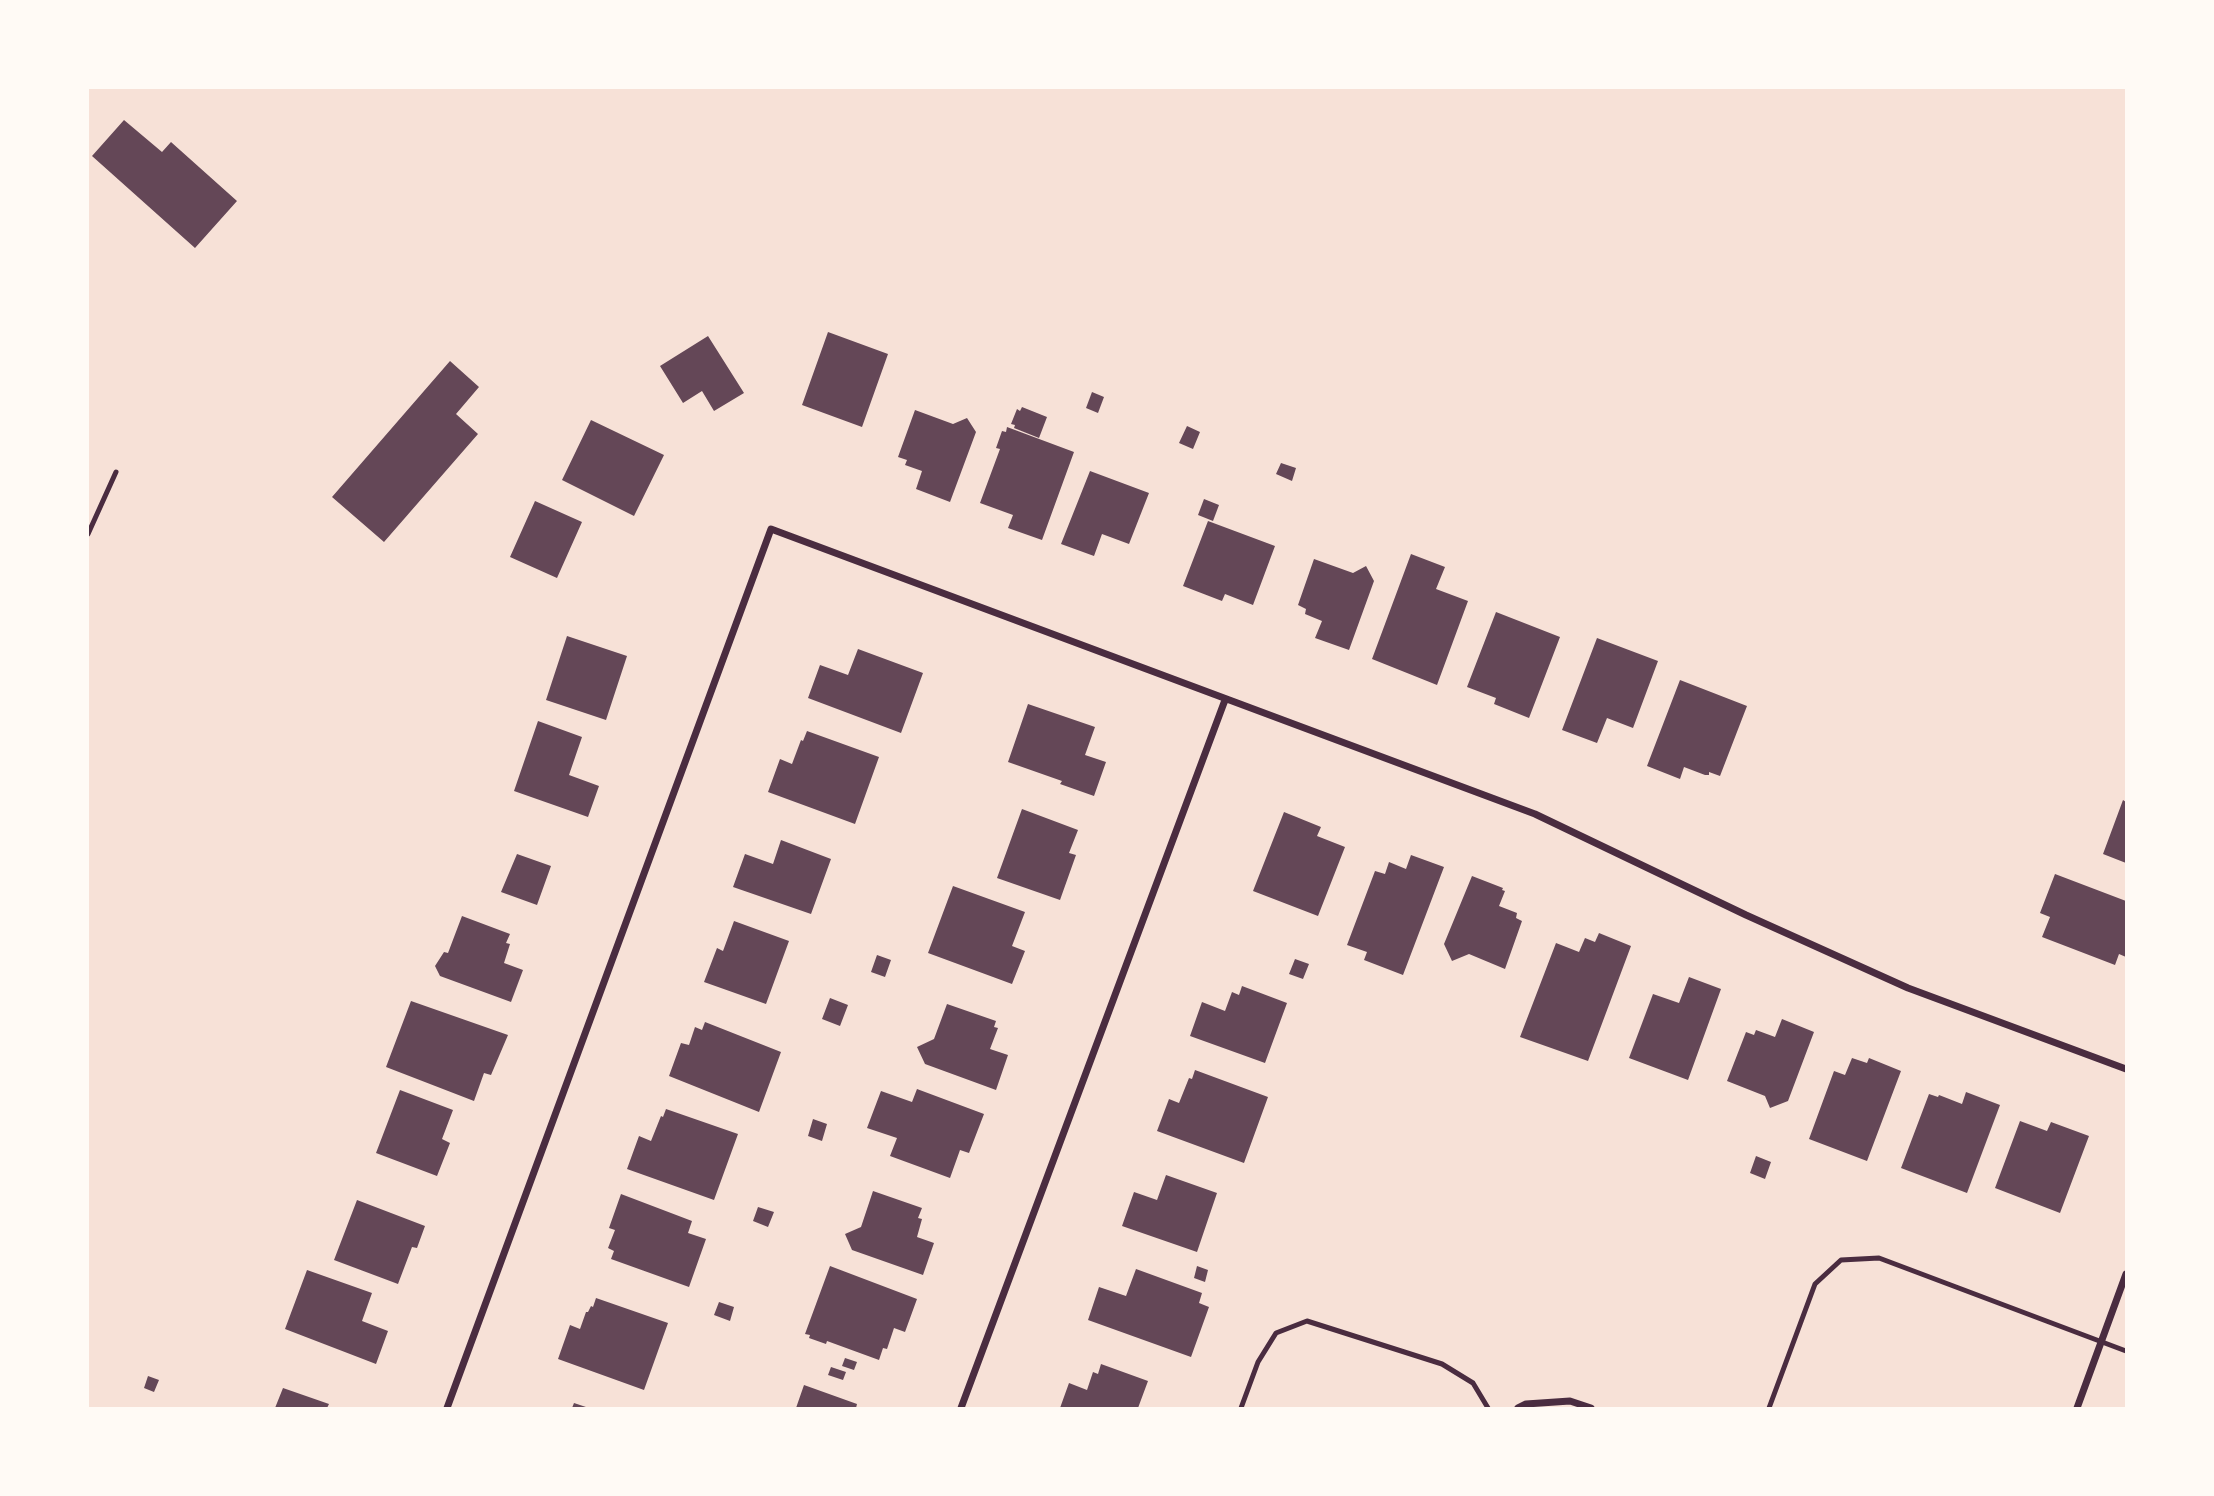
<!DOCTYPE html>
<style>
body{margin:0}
#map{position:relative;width:2214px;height:1496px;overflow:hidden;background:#f7e1d7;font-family:Poppins,sans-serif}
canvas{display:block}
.frame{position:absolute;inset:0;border:89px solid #fffaf5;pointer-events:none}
</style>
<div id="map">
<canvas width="2214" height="1496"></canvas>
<div class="frame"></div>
</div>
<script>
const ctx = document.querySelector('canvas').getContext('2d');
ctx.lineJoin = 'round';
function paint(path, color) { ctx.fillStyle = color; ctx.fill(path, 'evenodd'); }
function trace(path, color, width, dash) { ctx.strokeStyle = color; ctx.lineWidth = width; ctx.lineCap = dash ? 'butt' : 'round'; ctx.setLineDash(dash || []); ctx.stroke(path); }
paint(new Path2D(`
 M 124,120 L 162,152 L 171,142 L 237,201 L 195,248 L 92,156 Z
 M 828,332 L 888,354 L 862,427 L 802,405 Z
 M 708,336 L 744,393 L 714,411 L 702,391 L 683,403 L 660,366 Z
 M 450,361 L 479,387 L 456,414 L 478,434 L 384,542 L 332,497 Z
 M 1092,392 L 1104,397 L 1098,413 L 1086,408 Z
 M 1022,407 L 1047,417 L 1039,438 L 1014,428 L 1015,425 L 1011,424 L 1017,409 L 1020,411 Z
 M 915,410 L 953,424 L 967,418 L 976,432 L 950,502 L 916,489 L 922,471 L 905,465 L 907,460 L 898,457 Z
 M 591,420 L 664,455 L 634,516 L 562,480 Z
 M 1187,426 L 1200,432 L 1193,449 L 1179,443 Z
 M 1007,427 L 1074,452 L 1042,540 L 1008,528 L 1013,515 L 980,503 L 1000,449 L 996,448 L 1002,431 L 1006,432 Z
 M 1281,463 L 1296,468 L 1292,481 L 1276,474 Z
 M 1090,471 L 1149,493 L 1129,544 L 1102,534 L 1094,556 L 1061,544 Z
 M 1204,499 L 1219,505 L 1213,521 L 1198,515 Z
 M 535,501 L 582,522 L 557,578 L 510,557 Z
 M 1208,521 L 1275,546 L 1253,605 L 1225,594 L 1222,601 L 1183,586 Z
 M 1411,554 L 1445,567 L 1436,589 L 1468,601 L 1437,685 L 1372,659 Z
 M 1314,559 L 1353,573 L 1366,566 L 1374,581 L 1349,650 L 1315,638 L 1322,621 L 1305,614 L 1306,609 L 1298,605 Z
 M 1496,612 L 1560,637 L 1529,718 L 1494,704 L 1496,698 L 1467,687 Z
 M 567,636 L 627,656 L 606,720 L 546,700 Z
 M 1597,638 L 1658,661 L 1633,728 L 1607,718 L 1597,743 L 1562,730 Z
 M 858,649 L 923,673 L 901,733 L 808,698 L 820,665 L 848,675 Z
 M 1680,680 L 1747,706 L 1720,776 L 1709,772 L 1709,775 L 1705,775 L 1684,767 L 1680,779 L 1647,766 Z
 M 1028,704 L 1095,727 L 1085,755 L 1106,762 L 1094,796 L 1060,784 L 1062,781 L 1008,762 Z
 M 538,721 L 582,737 L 569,775 L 599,786 L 588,817 L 514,791 Z
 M 807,731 L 879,757 L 855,824 L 768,792 L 780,759 L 792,764 L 801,740 L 803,741 Z
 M 2123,800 L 2126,802 L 2126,863 L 2103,854 Z
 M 1022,809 L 1078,830 L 1069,853 L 1076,855 L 1060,900 L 997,878 Z
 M 1284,812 L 1321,827 L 1317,836 L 1345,847 L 1318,916 L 1253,891 Z
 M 781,840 L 831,859 L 811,914 L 733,887 L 745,854 L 773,864 Z
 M 517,854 L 551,866 L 537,905 L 501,892 Z
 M 1411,855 L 1444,867 L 1403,975 L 1364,960 L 1367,952 L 1347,945 L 1375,871 L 1385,874 L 1389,862 L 1406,869 Z
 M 2055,874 L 2126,901 L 2126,957 L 2119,954 L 2115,965 L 2042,937 L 2050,917 L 2040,913 Z
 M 1472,876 L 1503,888 L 1502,890 L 1505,891 L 1499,906 L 1517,913 L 1516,918 L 1522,921 L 1505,969 L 1469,954 L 1452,961 L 1444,944 Z
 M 953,886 L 1025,912 L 1012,946 L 1025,951 L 1012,984 L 928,953 Z
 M 462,916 L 510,934 L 506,943 L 510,944 L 504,963 L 523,970 L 511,1002 L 440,976 L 435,966 L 444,952 L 448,953 Z
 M 734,921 L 789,941 L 766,1004 L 704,982 L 717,948 L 723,951 Z
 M 1599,933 L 1631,946 L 1588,1061 L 1520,1037 L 1556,943 L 1579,952 L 1585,938 L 1595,942 Z
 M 877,955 L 891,960 L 885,977 L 871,972 Z
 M 1295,959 L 1309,964 L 1303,979 L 1289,974 Z
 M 1689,977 L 1721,989 L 1688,1080 L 1629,1058 L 1653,994 L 1679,1003 Z
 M 1242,986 L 1287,1003 L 1265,1063 L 1190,1036 L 1202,1002 L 1225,1011 L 1232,992 L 1239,995 Z
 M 830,998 L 848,1005 L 840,1026 L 822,1019 Z
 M 411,1001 L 508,1035 L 491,1075 L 484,1073 L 474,1101 L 386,1067 Z
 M 947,1004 L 996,1021 L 994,1027 L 998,1028 L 990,1049 L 1008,1055 L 996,1090 L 925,1064 L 917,1047 L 934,1039 Z
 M 1782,1019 L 1814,1032 L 1788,1101 L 1770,1108 L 1765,1096 L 1727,1081 L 1746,1032 L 1754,1035 L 1756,1030 L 1775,1037 Z
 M 705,1022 L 781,1052 L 759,1112 L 669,1076 L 681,1043 L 689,1045 L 695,1027 L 702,1030 Z
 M 1852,1058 L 1867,1063 L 1869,1058 L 1901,1071 L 1867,1161 L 1809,1139 L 1834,1071 L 1845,1075 Z
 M 1195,1070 L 1268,1097 L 1244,1163 L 1157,1131 L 1169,1099 L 1179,1103 L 1189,1078 L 1192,1079 Z
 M 917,1089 L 984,1114 L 969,1153 L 960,1150 L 950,1178 L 890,1156 L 897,1138 L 867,1128 L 881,1091 L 912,1102 Z
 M 400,1090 L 453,1110 L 442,1139 L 450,1143 L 437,1176 L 376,1153 Z
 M 1966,1092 L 2000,1105 L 1967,1193 L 1901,1168 L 1929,1094 L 1938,1097 L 1939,1095 L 1962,1104 Z
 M 666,1109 L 738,1134 L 714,1200 L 627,1169 L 639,1136 L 651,1141 L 661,1116 L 663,1117 Z
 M 813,1119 L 827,1124 L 822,1141 L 808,1136 Z
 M 2020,1121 L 2047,1131 L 2051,1122 L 2089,1136 L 2060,1213 L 1995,1188 Z
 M 1756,1156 L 1771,1162 L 1765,1179 L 1750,1173 Z
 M 1166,1175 L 1217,1193 L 1197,1252 L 1122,1226 L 1134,1192 L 1157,1200 Z
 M 873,1191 L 922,1208 L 918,1218 L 922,1219 L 917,1237 L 934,1243 L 923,1275 L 852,1250 L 845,1234 L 861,1227 Z
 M 621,1194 L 692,1221 L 688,1233 L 706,1239 L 689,1287 L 611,1259 L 614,1251 L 608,1248 L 615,1230 L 609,1228 Z
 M 357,1200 L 425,1226 L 417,1248 L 412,1247 L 398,1284 L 334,1260 Z
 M 758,1207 L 774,1212 L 768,1227 L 753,1221 Z
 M 830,1266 L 917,1299 L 905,1332 L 894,1328 L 887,1349 L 883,1348 L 879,1360 L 827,1341 L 826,1344 L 809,1338 L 810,1335 L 805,1334 Z
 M 1197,1266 L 1208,1270 L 1205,1282 L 1194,1278 Z
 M 1136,1269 L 1202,1293 L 1199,1303 L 1209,1307 L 1191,1357 L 1088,1320 L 1099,1287 L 1126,1296 Z
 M 307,1270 L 372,1293 L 362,1321 L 388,1331 L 376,1364 L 285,1329 Z
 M 596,1298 L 668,1323 L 644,1390 L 558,1359 L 570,1325 L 580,1329 L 586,1312 L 588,1312 L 591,1306 L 593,1307 Z
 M 719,1302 L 734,1307 L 730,1321 L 714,1315 Z
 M 845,1358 L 857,1362 L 854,1370 L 842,1366 Z
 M 1101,1364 L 1148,1381 L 1138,1408 L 1060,1408 L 1069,1383 L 1087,1390 L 1093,1372 L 1098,1374 Z
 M 831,1367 L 846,1372 L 843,1380 L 828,1375 Z
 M 148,1376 L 159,1380 L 154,1392 L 144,1388 Z
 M 804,1385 L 857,1404 L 856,1408 L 796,1408 Z
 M 283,1388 L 329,1404 L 327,1408 L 275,1408 Z
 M 574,1403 L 589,1408 L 572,1408 Z`), '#644757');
trace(new Path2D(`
 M 88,534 L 116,472
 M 1241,1408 L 1258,1362 L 1276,1333 L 1307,1321 L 1442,1364 L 1473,1383 L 1488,1408
 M 1769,1408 L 1815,1284 L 1841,1260 L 1879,1258 L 2126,1351`), '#4a2c40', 5);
trace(new Path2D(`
 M 447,1408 L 771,529 L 1535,814 L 1746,915 L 1908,988 L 2126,1069
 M 961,1408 L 1225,700
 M 1518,1408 L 1526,1404 L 1570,1401 L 1591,1408
 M 2077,1408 L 2126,1274`), '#4a2c40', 7);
</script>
